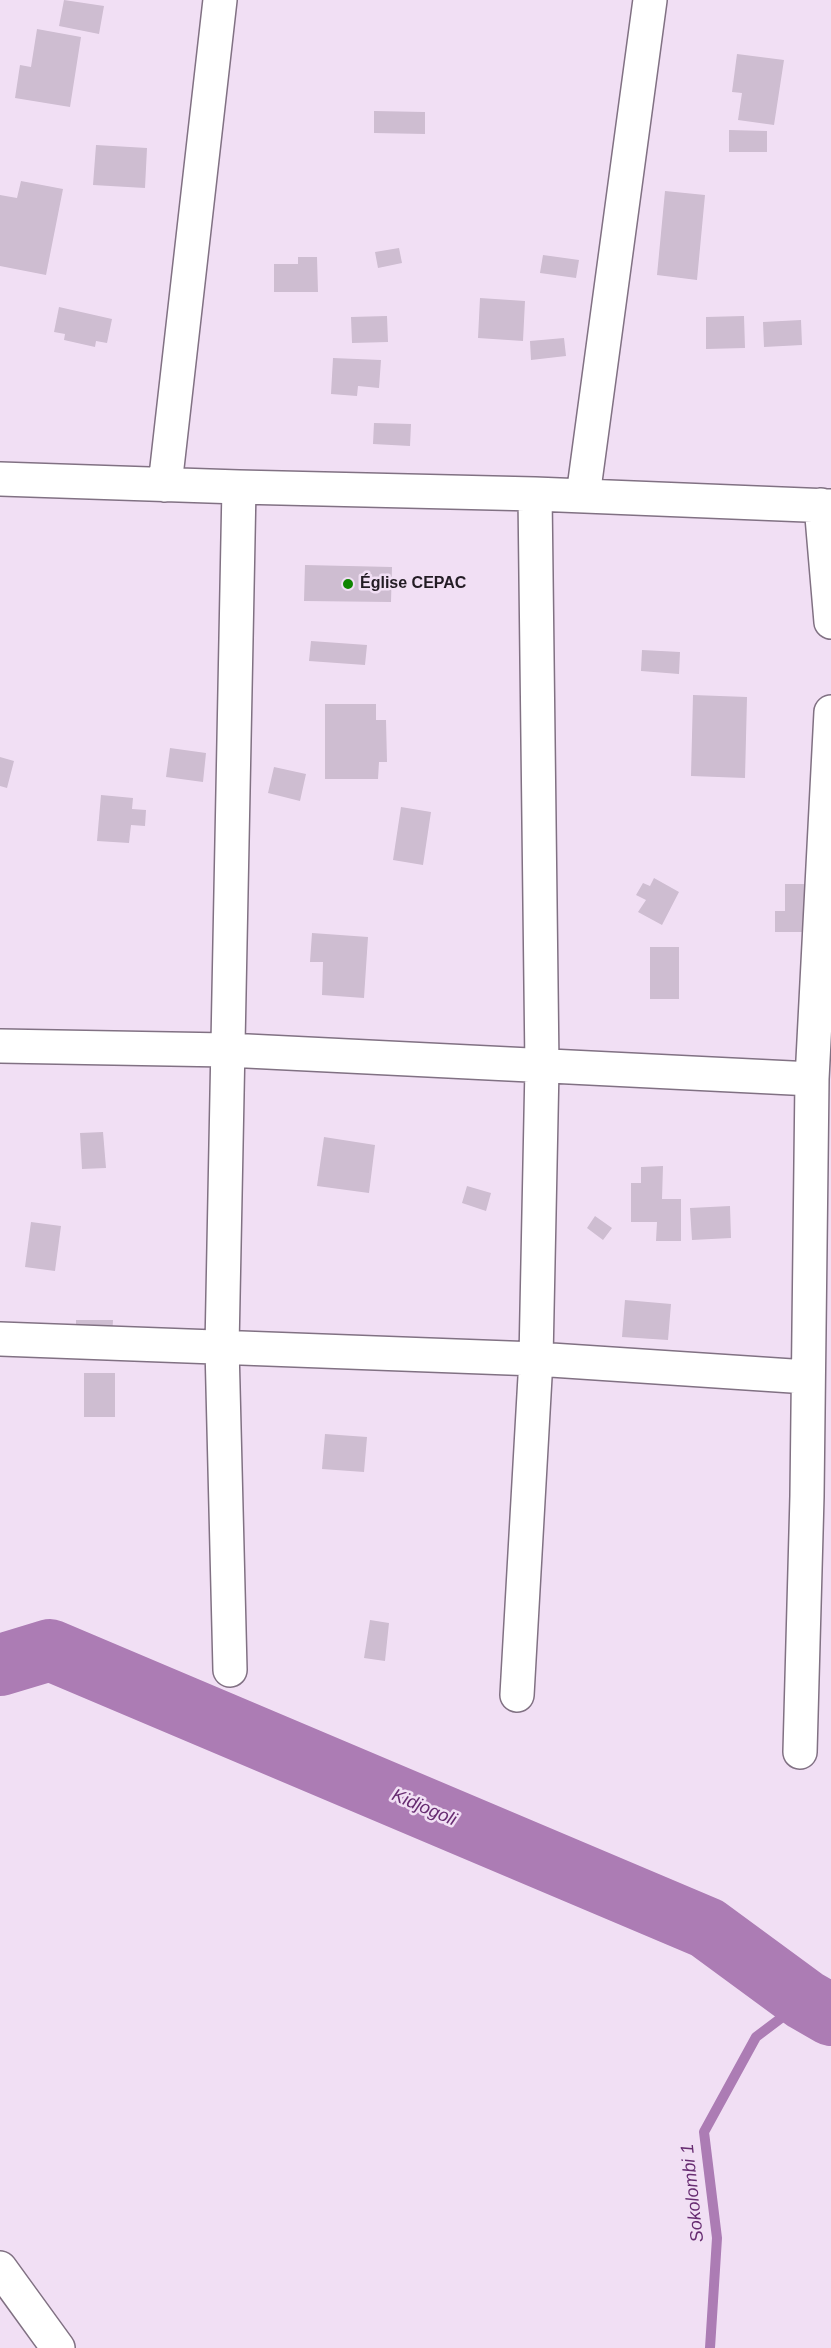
<!DOCTYPE html>
<meta charset="utf-8">
<style>
body{margin:0}
canvas{display:block;background:#f1dff4}
</style>
<canvas width="831" height="2348"></canvas>
<script>
const ctx = document.querySelector('canvas').getContext('2d');
ctx.lineJoin = 'round';
function trace(path, color, width, dash) { ctx.strokeStyle = color; ctx.lineWidth = width; ctx.lineCap = dash ? 'butt' : 'round'; ctx.setLineDash(dash || []); ctx.stroke(path); }
function paint(path, color) { ctx.fillStyle = color; ctx.fill(path, 'evenodd'); }
function drawText(font, color, halo, rows, align = 'center') {
  ctx.font = font + ' Helvetica,sans-serif'; ctx.lineWidth = 5; ctx.setLineDash([]); ctx.textBaseline = 'middle'; ctx.strokeStyle = halo; ctx.fillStyle = color; for (const [text, x, y, turn = 0] of rows) {
    ctx.save(); ctx.translate(x, y); ctx.rotate((+turn || 0) * Math.PI / 180); ctx.textAlign = isNaN(turn) ? turn : align; if (halo) ctx.strokeText(text, 0, 0); ctx.fillText(text, 0, 0); ctx.restore();
  }
}
trace(new Path2D(`
 M 710,2348 L 717,2238 L 704,2132 L 756,2037 L 805,2000`), '#ac7cb4', 10);
trace(new Path2D(`
 M 0,1665 L 50,1650 L 707,1928 L 805,2000 L 831,2015`), '#ac7cb4', 62);
paint(new Path2D(`
 M 64,0 L 104,6 L 99,34 L 59,26 Z
 M 37,29 L 81,37 L 70,107 L 15,98 L 20,65 L 31,67 Z
 M 737,54 L 784,60 L 774,125 L 738,120 L 742,93 L 732,92 Z
 M 374,111 L 425,112 L 425,134 L 374,133 Z
 M 729,130 L 767,131 L 767,152 L 729,152 Z
 M 96,145 L 147,148 L 145,188 L 93,185 Z
 M 21,181 L 63,189 L 46,275 L 0,266 L 0,195 L 17,198 Z
 M 665,191 L 705,195 L 697,280 L 657,275 Z
 M 399,248 L 402,263 L 378,268 L 375,252 Z
 M 543,255 L 579,260 L 576,278 L 540,273 Z
 M 298,257 L 317,257 L 318,292 L 274,292 L 274,264 L 298,264 Z
 M 480,298 L 525,301 L 523,341 L 478,338 Z
 M 59,307 L 112,319 L 107,343 L 96,341 L 95,347 L 64,340 L 65,334 L 54,332 Z
 M 387,316 L 388,342 L 352,343 L 351,317 Z
 M 744,316 L 745,348 L 706,349 L 706,317 Z
 M 801,320 L 802,345 L 764,347 L 763,322 Z
 M 564,338 L 566,356 L 531,360 L 530,341 Z
 M 333,358 L 381,360 L 379,388 L 358,386 L 357,396 L 331,394 Z
 M 374,423 L 411,424 L 410,446 L 373,444 Z
 M 305,565 L 392,567 L 391,602 L 304,601 Z
 M 311,641 L 367,645 L 365,665 L 309,661 Z
 M 642,650 L 680,652 L 679,674 L 641,671 Z
 M 693,695 L 747,697 L 745,778 L 691,776 Z
 M 325,704 L 376,704 L 376,720 L 386,720 L 387,762 L 379,762 L 378,779 L 325,779 Z
 M 170,748 L 206,753 L 203,782 L 166,777 Z
 M 0,757 L 14,761 L 7,788 L 0,786 Z
 M 274,767 L 306,774 L 300,801 L 268,793 Z
 M 101,795 L 133,798 L 132,809 L 146,810 L 145,826 L 131,825 L 129,843 L 97,841 Z
 M 401,807 L 431,812 L 423,865 L 393,860 Z
 M 654,878 L 679,892 L 662,925 L 638,912 L 646,900 L 636,895 L 643,883 L 650,886 Z
 M 785,884 L 809,884 L 809,932 L 775,932 L 775,911 L 785,911 Z
 M 312,933 L 368,937 L 364,998 L 322,995 L 323,962 L 310,962 Z
 M 650,947 L 679,947 L 679,999 L 650,999 Z
 M 103,1132 L 106,1168 L 82,1169 L 80,1133 Z
 M 324,1137 L 375,1145 L 369,1193 L 317,1186 Z
 M 663,1166 L 662,1199 L 681,1199 L 681,1241 L 656,1241 L 657,1222 L 631,1222 L 631,1183 L 641,1183 L 641,1167 Z
 M 467,1186 L 491,1193 L 486,1211 L 462,1203 Z
 M 730,1206 L 731,1238 L 692,1240 L 690,1208 Z
 M 595,1216 L 612,1228 L 603,1240 L 587,1228 Z
 M 31,1222 L 61,1226 L 55,1271 L 25,1267 Z
 M 625,1300 L 671,1304 L 668,1340 L 622,1337 Z
 M 76,1320 L 113,1320 L 112,1337 L 76,1336 Z
 M 84,1373 L 115,1373 L 115,1417 L 84,1417 Z
 M 325,1434 L 367,1437 L 364,1472 L 322,1469 Z
 M 370,1620 L 389,1623 L 385,1661 L 364,1658 Z`), '#cebdd1');
const minor = new Path2D(`
 M 0,479 L 239,487 L 535,494 L 831,506
 M 165,485 L 220,0
 M 583,496 L 650,0
 M 821,505 L 831,622
 M 0,1046 L 227,1050 L 812,1079
 M 0,1339 L 536,1359 L 807,1377
 M 230,1670 L 222,1347 L 239,487
 M 517,1695 L 536,1359 L 542,1067 L 535,494
 M 800,1752 L 807,1496 L 812,1079 L 831,712
 M 0,2268 L 58,2348`);
trace(minor, '#817183', 36);
trace(minor, '#fff', 33);
for (const [x, y, r, color] of [
 [348,584,6,"#0f8500"]
]) { const dot = new Path2D(); dot.arc(x, y, r, 0, 2 * Math.PI); ctx.fillStyle = color; ctx.fill(dot); trace(dot, '#f1dff4', 2); }
drawText('bold 16px', '#231c24', '#f1dff4', [
 ["Église CEPAC",360,584]
], 'left');
drawText('italic 18px', '#672c71', '#f1dff4', [
 ["Kidjogoli",424,1808,23],
 ["Sokolombi 1",693,2193,-96]
]);
</script>
